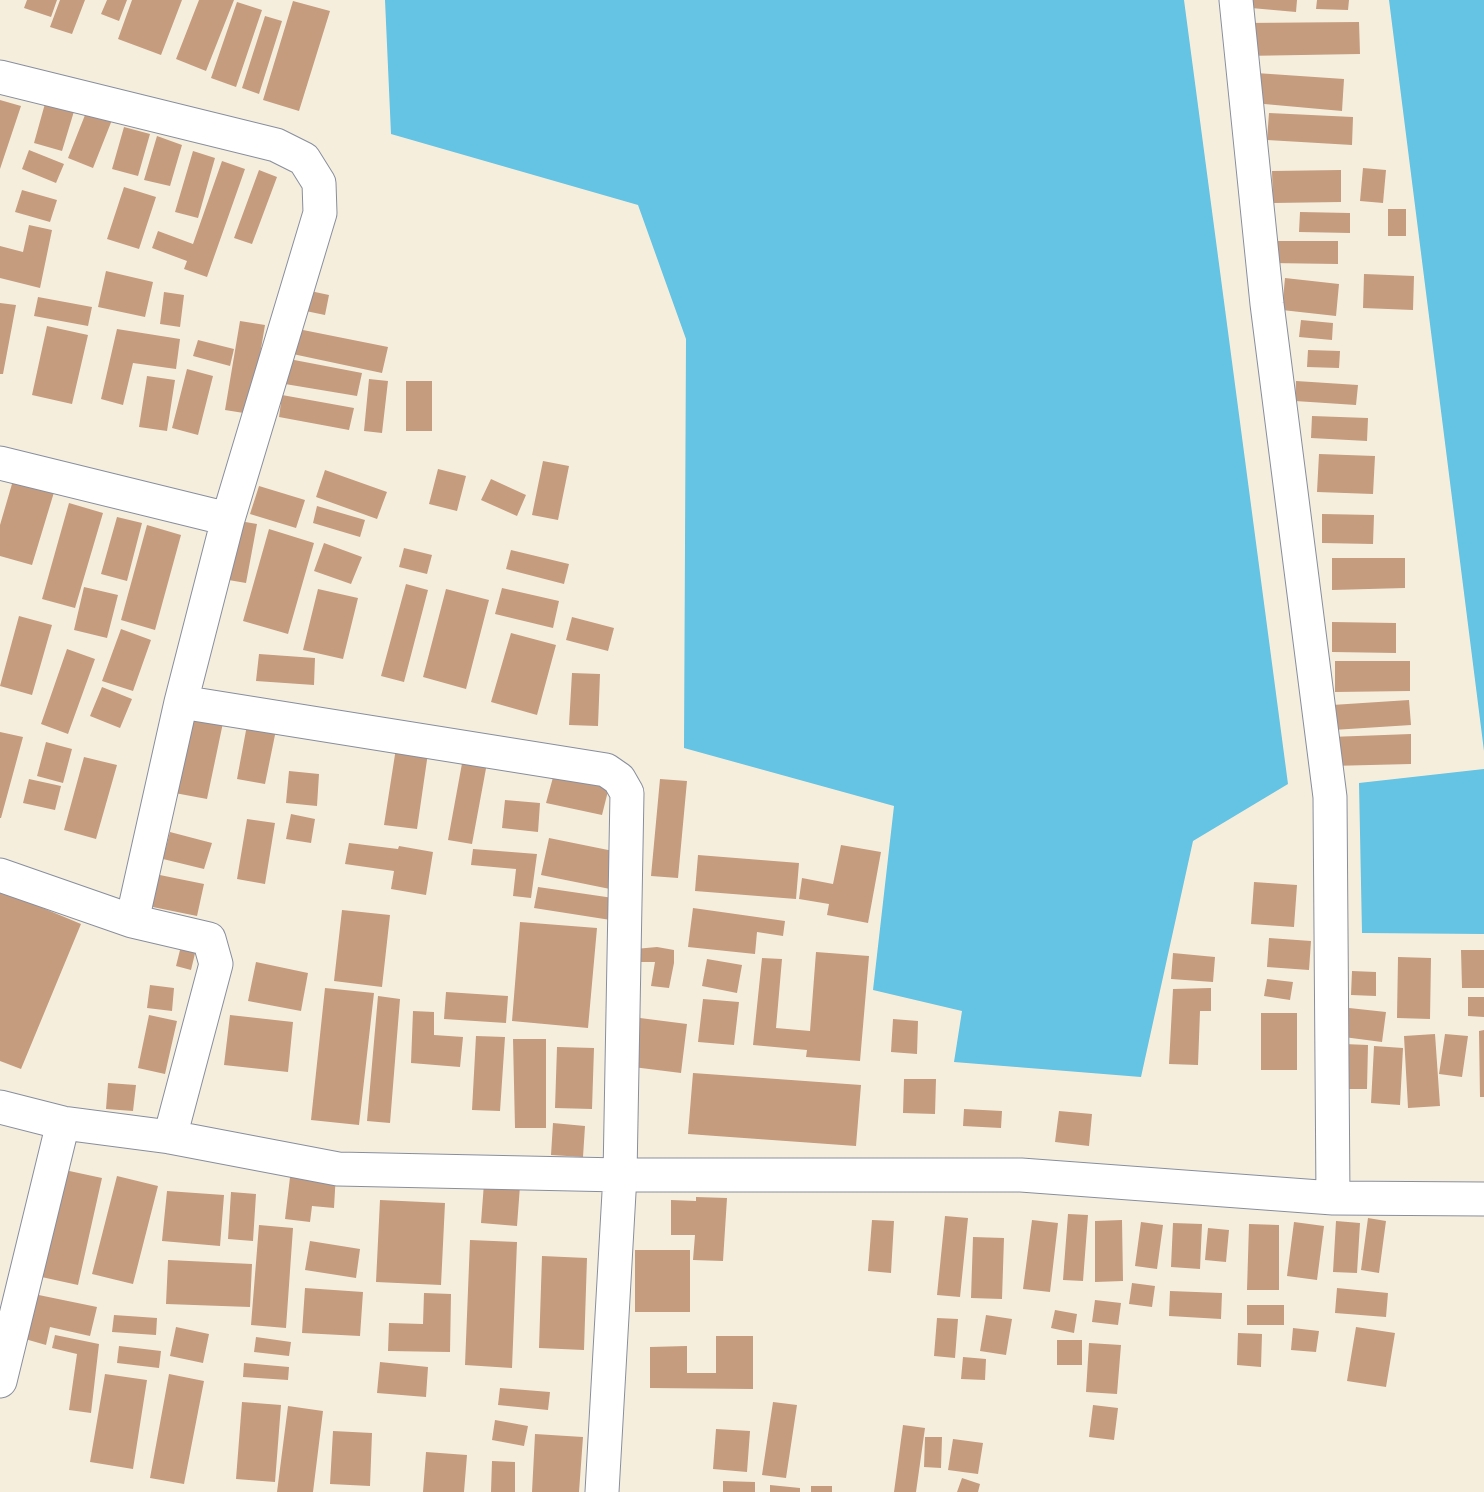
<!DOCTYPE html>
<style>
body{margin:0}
canvas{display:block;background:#f5eedd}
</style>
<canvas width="1484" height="1492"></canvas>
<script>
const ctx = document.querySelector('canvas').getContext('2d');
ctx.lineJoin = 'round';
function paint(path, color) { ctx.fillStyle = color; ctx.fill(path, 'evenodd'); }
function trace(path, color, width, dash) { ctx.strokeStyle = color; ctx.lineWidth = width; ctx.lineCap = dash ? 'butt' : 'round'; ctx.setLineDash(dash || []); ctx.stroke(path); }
paint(new Path2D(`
 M 385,0 L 1184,0 L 1288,784 L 1193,841 L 1141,1077 L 954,1062 L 962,1011 L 873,990 L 894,806 L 684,748 L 686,339 L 638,205 L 391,134 Z
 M 1389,0 L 1484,0 L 1484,751 Z
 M 1484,769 L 1484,934 L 1362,933 L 1359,783 Z`), '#65c3e3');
paint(new Path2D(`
 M 27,0 L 57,0 L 51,17 L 24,8 Z
 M 60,0 L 85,0 L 72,34 L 50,27 Z
 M 107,0 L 127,0 L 119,21 L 101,14 Z
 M 132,0 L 182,0 L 161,55 L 118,39 Z
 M 199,0 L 234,0 L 206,71 L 176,59 Z
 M 1241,0 L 1297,0 L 1296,12 L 1240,7 Z
 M 1317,0 L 1349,0 L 1348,10 L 1316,9 Z
 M 293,1 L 330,11 L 299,111 L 263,100 Z
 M 237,2 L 262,10 L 236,87 L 211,78 Z
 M 265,16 L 282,21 L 259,94 L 242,88 Z
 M 1359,22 L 1360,54 L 1243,56 L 1243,23 Z
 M 1256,73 L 1344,79 L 1342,111 L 1253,103 Z
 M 0,100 L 21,106 L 0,169 Z
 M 46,100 L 75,108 L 62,151 L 34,143 Z
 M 87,110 L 112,120 L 93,168 L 68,158 Z
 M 1269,113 L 1353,117 L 1352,145 L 1267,140 Z
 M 124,127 L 150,134 L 138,176 L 112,169 Z
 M 157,136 L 182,145 L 170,186 L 144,180 Z
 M 29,150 L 64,164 L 56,183 L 22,169 Z
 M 193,151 L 215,158 L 198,218 L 175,212 Z
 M 222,161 L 245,169 L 207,277 L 184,269 L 187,261 L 152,248 L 158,231 L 193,244 Z
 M 1363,168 L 1386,170 L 1383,203 L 1360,201 Z
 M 259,170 L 277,177 L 252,244 L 234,238 Z
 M 1341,170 L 1341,202 L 1273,203 L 1272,171 Z
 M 124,187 L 156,197 L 139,249 L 107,239 Z
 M 22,190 L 57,200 L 50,222 L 15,212 Z
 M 1388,209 L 1406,209 L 1406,236 L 1388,236 Z
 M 1300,212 L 1350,213 L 1350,233 L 1299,232 Z
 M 29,225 L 52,230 L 40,288 L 0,278 L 0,246 L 23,252 Z
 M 1270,241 L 1338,241 L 1338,264 L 1270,263 Z
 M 106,271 L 153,282 L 145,317 L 98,307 Z
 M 1364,274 L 1414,276 L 1413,310 L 1363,308 Z
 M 1285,278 L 1339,284 L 1336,316 L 1282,310 Z
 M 301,289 L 329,295 L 325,315 L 296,309 Z
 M 164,292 L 184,295 L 180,327 L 160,324 Z
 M 38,297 L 92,307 L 88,326 L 34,316 Z
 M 0,303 L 16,305 L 3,374 L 0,374 Z
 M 1301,320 L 1333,323 L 1332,340 L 1299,337 Z
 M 240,321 L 265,325 L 250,414 L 225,410 Z
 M 47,326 L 88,335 L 72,404 L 32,395 Z
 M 293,328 L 388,347 L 382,373 L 288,353 Z
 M 117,329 L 180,339 L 176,369 L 133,363 L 123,405 L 101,399 Z
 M 198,340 L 234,349 L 230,366 L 193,356 Z
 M 1308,350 L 1340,351 L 1339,368 L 1307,367 Z
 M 289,359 L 362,373 L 357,396 L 285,384 Z
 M 187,369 L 213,376 L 198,435 L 172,428 Z
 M 147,376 L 175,380 L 167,431 L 139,427 Z
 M 369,379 L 388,381 L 382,433 L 364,431 Z
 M 406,381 L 432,381 L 432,431 L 406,431 Z
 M 1296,381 L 1358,385 L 1356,405 L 1295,401 Z
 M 282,395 L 354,408 L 349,430 L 279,417 Z
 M 1312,416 L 1368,418 L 1367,441 L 1311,438 Z
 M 1319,454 L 1375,456 L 1373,494 L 1317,492 Z
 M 543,461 L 569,466 L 558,520 L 532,515 Z
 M 438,469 L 466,476 L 457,511 L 429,504 Z
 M 325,470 L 387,492 L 377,519 L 316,497 Z
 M 14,477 L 55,489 L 32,565 L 0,556 L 0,525 Z
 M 491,479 L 526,495 L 517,516 L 481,500 Z
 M 259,486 L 305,500 L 296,528 L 250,514 Z
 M 69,503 L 103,513 L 75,608 L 42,599 Z
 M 317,506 L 365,520 L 360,537 L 313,523 Z
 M 1322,514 L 1374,515 L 1373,544 L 1322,543 Z
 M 117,517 L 142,523 L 127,581 L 101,574 Z
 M 228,519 L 257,524 L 246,583 L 217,578 Z
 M 147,525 L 181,535 L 155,630 L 121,620 Z
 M 269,529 L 314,543 L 288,634 L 243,621 Z
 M 324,543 L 362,557 L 351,584 L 314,571 Z
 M 404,548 L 432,555 L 427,574 L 399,567 Z
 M 511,550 L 569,564 L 564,584 L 506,569 Z
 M 1332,558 L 1405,558 L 1405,588 L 1332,590 Z
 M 406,584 L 428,590 L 404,682 L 381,676 Z
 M 84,587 L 118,595 L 107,638 L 74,630 Z
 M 502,588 L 559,601 L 553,628 L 495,614 Z
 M 318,589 L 358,598 L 343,659 L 303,650 Z
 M 446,589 L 489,600 L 466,689 L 423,677 Z
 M 19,616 L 52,625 L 32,695 L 0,686 Z
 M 572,617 L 614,628 L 608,651 L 566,640 Z
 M 1332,622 L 1396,623 L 1396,653 L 1332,652 Z
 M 121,629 L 151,640 L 133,691 L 102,681 Z
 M 511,633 L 556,645 L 537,715 L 491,702 Z
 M 67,649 L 95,659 L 68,734 L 41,724 Z
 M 259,654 L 315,658 L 314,685 L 256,681 Z
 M 1335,661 L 1410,661 L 1410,691 L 1335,692 Z
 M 572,673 L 600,674 L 598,726 L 569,725 Z
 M 102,687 L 132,699 L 120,728 L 90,716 Z
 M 1409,700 L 1411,725 L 1333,730 L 1332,705 Z
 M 180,709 L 224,718 L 207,799 L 164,791 Z
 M 247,725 L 276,730 L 265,784 L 237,779 Z
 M 0,732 L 23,737 L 1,818 L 0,818 Z
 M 1411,734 L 1411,764 L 1330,766 L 1330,737 Z
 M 46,742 L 72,749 L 63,783 L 37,776 Z
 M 396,748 L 428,753 L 417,829 L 384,825 Z
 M 84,757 L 117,765 L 96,839 L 64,830 Z
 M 463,758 L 487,763 L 472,844 L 448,840 Z
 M 555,770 L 610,783 L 602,815 L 546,803 Z
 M 289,771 L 319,774 L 317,806 L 286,803 Z
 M 29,779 L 61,786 L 55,810 L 23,803 Z
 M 660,779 L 687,781 L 678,878 L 651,876 Z
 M 505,800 L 540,803 L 538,832 L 502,828 Z
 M 291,814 L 315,819 L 311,843 L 286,839 Z
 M 247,819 L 275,823 L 265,884 L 237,879 Z
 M 170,832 L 212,843 L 204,869 L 163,859 Z
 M 549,838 L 618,852 L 610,889 L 541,875 Z
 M 349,843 L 398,849 L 399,846 L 433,852 L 426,895 L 391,889 L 394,871 L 345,864 Z
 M 841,845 L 881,852 L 868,923 L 827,915 L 829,904 L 799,899 L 802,878 L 833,884 Z
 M 473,849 L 537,854 L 531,898 L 513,896 L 516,869 L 471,865 Z
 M 698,855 L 799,863 L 796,899 L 695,891 Z
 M 150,873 L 204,884 L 197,916 L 143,905 Z
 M 1254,882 L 1297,885 L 1294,927 L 1251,924 Z
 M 538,887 L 620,899 L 617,921 L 534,908 Z
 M 0,890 L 81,924 L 21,1069 L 0,1061 Z
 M 693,908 L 785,921 L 783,936 L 757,932 L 755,954 L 688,947 Z
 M 342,910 L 390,915 L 382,987 L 334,981 Z
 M 520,922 L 597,928 L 588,1028 L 512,1021 Z
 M 183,938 L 198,941 L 191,970 L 176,966 Z
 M 1269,938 L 1311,941 L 1309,970 L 1267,967 Z
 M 657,947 L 674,950 L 674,963 L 669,988 L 651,986 L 655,962 L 635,962 L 635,949 Z
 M 1461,950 L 1484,950 L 1484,988 L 1462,988 Z
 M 816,952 L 869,956 L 860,1061 L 806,1057 L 807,1050 L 753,1045 L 762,958 L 782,959 L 776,1028 L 810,1031 Z
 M 1173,953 L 1215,957 L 1213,982 L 1171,979 Z
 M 1398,957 L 1431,958 L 1430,1019 L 1397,1018 Z
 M 707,959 L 742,965 L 737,993 L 702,986 Z
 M 256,962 L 308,973 L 301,1011 L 248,1001 Z
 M 1352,971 L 1376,972 L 1376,996 L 1351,995 Z
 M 1267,979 L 1293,982 L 1290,1000 L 1264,996 Z
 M 150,985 L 174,988 L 172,1011 L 147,1008 Z
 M 325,988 L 374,993 L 359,1125 L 311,1120 Z
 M 1211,988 L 1211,1011 L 1200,1011 L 1198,1065 L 1169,1064 L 1173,989 Z
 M 446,992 L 508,996 L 506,1023 L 444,1019 Z
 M 378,996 L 400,999 L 390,1123 L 367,1121 Z
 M 1468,997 L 1484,997 L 1484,1017 L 1468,1016 Z
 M 703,999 L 739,1002 L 734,1045 L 698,1042 Z
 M 1340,1007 L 1386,1012 L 1382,1042 L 1336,1036 Z
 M 413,1011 L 434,1012 L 434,1035 L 463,1037 L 460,1067 L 411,1063 Z
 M 1261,1013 L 1297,1013 L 1297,1070 L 1261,1070 Z
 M 149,1015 L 177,1021 L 165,1074 L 138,1068 Z
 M 230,1015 L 293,1022 L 288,1072 L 224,1065 Z
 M 640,1018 L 687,1024 L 681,1073 L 633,1067 Z
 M 893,1019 L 918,1021 L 917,1054 L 891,1052 Z
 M 1484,1030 L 1484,1097 L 1480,1097 L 1479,1031 Z
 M 1435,1034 L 1440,1106 L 1408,1108 L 1404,1036 Z
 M 1445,1034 L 1468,1036 L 1462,1077 L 1439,1074 Z
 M 476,1036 L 505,1037 L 500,1111 L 472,1110 Z
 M 513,1039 L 546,1039 L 546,1128 L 515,1128 Z
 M 1344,1044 L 1368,1045 L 1367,1089 L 1343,1089 Z
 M 1374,1046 L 1403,1048 L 1400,1105 L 1371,1103 Z
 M 557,1047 L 594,1048 L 592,1109 L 555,1108 Z
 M 693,1073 L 861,1085 L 856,1146 L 688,1134 Z
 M 904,1079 L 936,1079 L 935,1114 L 903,1113 Z
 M 108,1083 L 136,1085 L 133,1111 L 106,1109 Z
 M 964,1109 L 1002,1111 L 1001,1128 L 963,1126 Z
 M 1059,1111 L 1092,1114 L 1089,1146 L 1055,1142 Z
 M 553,1123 L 585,1126 L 583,1157 L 551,1155 Z
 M 60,1169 L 102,1178 L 78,1285 L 37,1276 Z
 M 291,1169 L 336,1173 L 334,1208 L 312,1206 L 310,1222 L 285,1219 Z
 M 117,1176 L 158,1186 L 133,1284 L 92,1274 Z
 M 484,1183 L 520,1186 L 517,1226 L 481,1223 Z
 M 167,1191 L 224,1195 L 220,1246 L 162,1241 Z
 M 231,1192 L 256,1194 L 253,1241 L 228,1239 Z
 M 696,1197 L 727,1198 L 723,1261 L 693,1260 L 695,1235 L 671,1235 L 671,1200 L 696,1201 Z
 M 380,1200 L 445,1203 L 441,1285 L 376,1282 Z
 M 1068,1214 L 1088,1215 L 1083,1281 L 1063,1280 Z
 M 945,1216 L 968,1218 L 960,1297 L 937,1295 Z
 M 1368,1218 L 1386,1221 L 1379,1273 L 1361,1270 Z
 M 872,1220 L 894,1221 L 891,1273 L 868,1271 Z
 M 1032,1220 L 1058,1223 L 1050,1292 L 1023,1289 Z
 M 1122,1220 L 1123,1281 L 1095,1282 L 1095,1221 Z
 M 1336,1221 L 1360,1223 L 1357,1273 L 1333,1272 Z
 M 1141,1222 L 1163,1225 L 1157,1269 L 1135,1266 Z
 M 1294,1222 L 1324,1226 L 1317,1280 L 1287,1276 Z
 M 1173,1223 L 1202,1224 L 1200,1269 L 1171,1267 Z
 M 1249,1224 L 1279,1225 L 1279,1290 L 1247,1290 Z
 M 259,1225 L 293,1228 L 286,1328 L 251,1325 Z
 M 1208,1228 L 1229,1230 L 1226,1262 L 1205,1260 Z
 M 973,1237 L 1004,1238 L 1002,1299 L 971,1298 Z
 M 470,1240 L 517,1242 L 512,1368 L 465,1365 Z
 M 310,1241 L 360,1249 L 356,1278 L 305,1270 Z
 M 635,1250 L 690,1250 L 690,1312 L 635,1312 Z
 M 542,1256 L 587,1258 L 584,1350 L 539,1348 Z
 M 168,1260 L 252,1264 L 250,1307 L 166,1304 Z
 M 1132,1283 L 1155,1286 L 1152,1307 L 1129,1304 Z
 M 305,1288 L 363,1292 L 360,1336 L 302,1333 Z
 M 1337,1288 L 1388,1293 L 1386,1317 L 1335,1313 Z
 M 1170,1291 L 1222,1293 L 1221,1319 L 1169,1316 Z
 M 29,1293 L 97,1307 L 90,1336 L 50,1327 L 46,1345 L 18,1337 Z
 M 424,1293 L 451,1294 L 450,1352 L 388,1351 L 389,1323 L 423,1324 Z
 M 1095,1300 L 1121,1303 L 1118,1325 L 1092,1322 Z
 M 1247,1305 L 1284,1305 L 1284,1325 L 1247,1325 Z
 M 1055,1310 L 1077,1314 L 1074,1333 L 1051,1328 Z
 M 114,1315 L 157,1318 L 156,1335 L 112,1332 Z
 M 986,1315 L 1012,1319 L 1006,1355 L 980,1351 Z
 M 937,1318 L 958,1319 L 955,1358 L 934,1356 Z
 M 176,1327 L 209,1334 L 203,1363 L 170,1356 Z
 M 1356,1327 L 1395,1333 L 1386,1387 L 1347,1381 Z
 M 1293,1328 L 1319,1331 L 1316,1352 L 1291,1350 Z
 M 1238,1333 L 1262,1334 L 1261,1367 L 1237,1365 Z
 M 55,1335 L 99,1344 L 91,1413 L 69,1410 L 77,1354 L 52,1348 Z
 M 716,1336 L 753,1336 L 753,1389 L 650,1388 L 650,1347 L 687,1346 L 687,1373 L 716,1373 Z
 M 256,1337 L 291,1342 L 289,1356 L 254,1352 Z
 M 1057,1340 L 1082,1340 L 1082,1365 L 1057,1365 Z
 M 1089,1343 L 1121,1345 L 1117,1394 L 1086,1392 Z
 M 119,1346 L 161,1351 L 159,1368 L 117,1363 Z
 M 963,1357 L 986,1359 L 985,1380 L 961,1379 Z
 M 380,1362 L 428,1367 L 426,1397 L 377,1393 Z
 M 244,1363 L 289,1367 L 288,1380 L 243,1377 Z
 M 105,1374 L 147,1380 L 133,1469 L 90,1462 Z
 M 169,1374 L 204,1381 L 184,1484 L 150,1478 Z
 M 500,1388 L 550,1392 L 548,1410 L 498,1405 Z
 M 242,1402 L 281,1405 L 275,1482 L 236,1479 Z
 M 773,1402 L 797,1405 L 786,1478 L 762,1475 Z
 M 1093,1405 L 1118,1408 L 1114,1440 L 1089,1437 Z
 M 288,1406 L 323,1411 L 313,1492 L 277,1492 Z
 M 495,1420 L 528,1426 L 524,1446 L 492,1440 Z
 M 903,1425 L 925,1428 L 916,1492 L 894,1492 Z
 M 716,1429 L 750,1431 L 747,1472 L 713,1469 Z
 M 333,1431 L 372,1433 L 370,1486 L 330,1484 Z
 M 535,1434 L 583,1437 L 579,1492 L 532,1492 Z
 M 925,1437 L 942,1437 L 941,1468 L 924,1467 Z
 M 953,1439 L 983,1443 L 978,1474 L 948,1470 Z
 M 426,1452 L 467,1455 L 464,1492 L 423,1492 Z
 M 492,1461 L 515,1462 L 515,1492 L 491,1492 Z
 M 962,1478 L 980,1484 L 978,1492 L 957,1492 Z
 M 723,1481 L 755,1482 L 755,1492 L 723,1492 Z
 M 770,1485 L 800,1488 L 800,1492 L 770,1492 Z
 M 811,1486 L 832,1486 L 832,1492 L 811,1492 Z`), '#c69c7f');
const street = new Path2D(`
 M 1236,0 L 1267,304 L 1330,797 L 1333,1198
 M 0,77 L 276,145 L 304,159 L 319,183 L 320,213 L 228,519
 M 0,463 L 228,519 L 181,702 L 606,770 L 619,779 L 627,793 L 620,1175 L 602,1492
 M 0,875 L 132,921 L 209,939 L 216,964 L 170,1137
 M 132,921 L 181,702
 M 0,1107 L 63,1123 L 170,1137 L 338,1169 L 620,1175 L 1021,1175 L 1333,1198 L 1484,1199
 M 0,1381 L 63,1123`);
trace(street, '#888e9e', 35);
trace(street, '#fff', 33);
</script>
